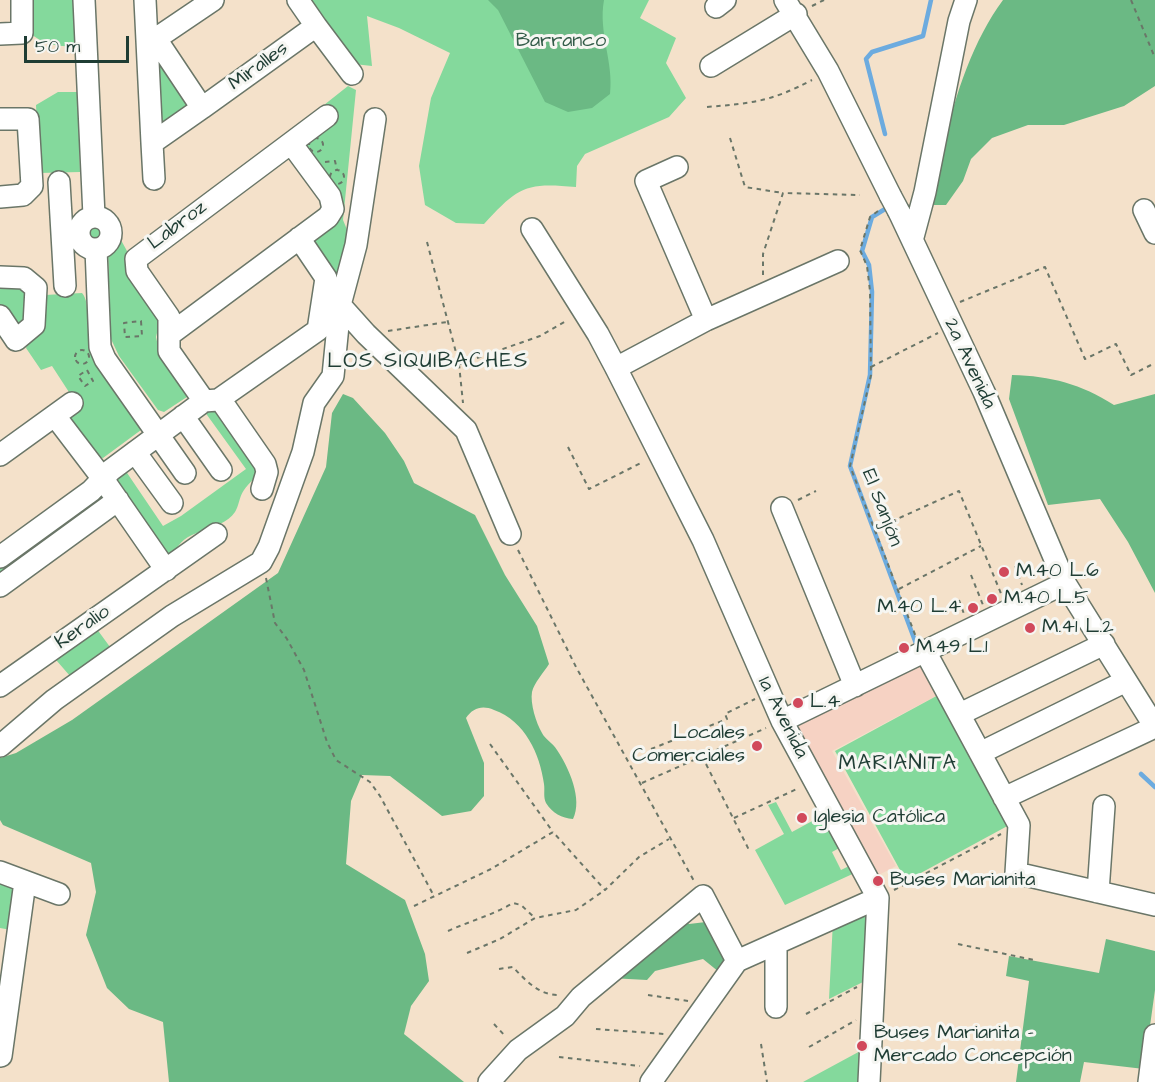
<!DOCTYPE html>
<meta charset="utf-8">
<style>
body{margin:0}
#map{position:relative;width:1155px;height:1082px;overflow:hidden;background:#f4e1ca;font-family:"Architects Daughter",sans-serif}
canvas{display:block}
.scale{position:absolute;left:24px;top:36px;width:105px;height:27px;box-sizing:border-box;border:3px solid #1f3d34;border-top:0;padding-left:8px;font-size:18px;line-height:21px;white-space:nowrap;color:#1f3d34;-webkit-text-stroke:4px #f6f6f2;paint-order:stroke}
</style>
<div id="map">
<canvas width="1155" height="1082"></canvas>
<div class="scale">50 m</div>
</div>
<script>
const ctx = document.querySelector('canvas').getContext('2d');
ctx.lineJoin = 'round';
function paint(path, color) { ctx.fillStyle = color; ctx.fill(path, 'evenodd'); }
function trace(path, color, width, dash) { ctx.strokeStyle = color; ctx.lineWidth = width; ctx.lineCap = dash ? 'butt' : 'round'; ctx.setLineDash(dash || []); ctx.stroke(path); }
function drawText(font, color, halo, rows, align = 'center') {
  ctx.font = font + ' "Architects Daughter",sans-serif'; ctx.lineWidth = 6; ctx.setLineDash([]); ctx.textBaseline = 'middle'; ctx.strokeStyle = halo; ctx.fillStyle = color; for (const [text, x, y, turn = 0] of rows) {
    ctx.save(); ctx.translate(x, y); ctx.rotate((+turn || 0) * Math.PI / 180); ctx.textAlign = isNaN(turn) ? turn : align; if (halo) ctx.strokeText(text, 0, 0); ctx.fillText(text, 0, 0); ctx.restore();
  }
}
paint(new Path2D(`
 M 923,663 L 940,694 L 832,751 L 896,866 L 871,879 L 788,728 Z`), '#f6d2c3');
paint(new Path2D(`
 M 27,0 L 73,0 L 76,47 C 57,46 42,45 28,31 Z
 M 307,0 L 649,0 L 640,18 L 676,38 L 666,63 L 686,98 L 669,117 L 585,154 L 577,166 L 576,187 C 525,182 518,187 484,224 L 456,223 L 425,205 L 419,166 L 431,98 L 450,53 L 399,28 L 367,16 L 372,66 L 354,64 Z
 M 157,60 L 190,109 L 161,130 Z
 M 348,86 L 356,90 L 343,220 L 348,232 L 337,281 L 311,242 L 333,220 L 305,151 L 304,142 L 336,122 L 324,105 Z
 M 58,92 L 78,92 L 80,172 L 39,173 L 36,105 Z
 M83 233a12 12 0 1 1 24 0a12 12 0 1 1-24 0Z
 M 116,231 L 127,251 L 125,263 L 130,276 L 160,321 L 156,337 L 158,346 L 189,389 L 190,395 L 164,412 L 158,410 L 119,356 L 111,339 L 108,252 Z
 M 0,284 L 27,286 L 30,321 L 20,330 L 0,306 Z
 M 82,293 C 91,302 86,335 91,351 L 141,430 L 103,458 L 97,457 L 70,420 L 68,413 L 78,406 L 52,366 L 41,370 L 26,348 L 45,295 Z
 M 202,408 L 217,411 L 258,471 C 254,480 249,483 244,490 C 239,497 239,506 235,512 C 220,533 187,527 176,550 L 166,554 L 116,485 L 115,471 L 121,464 L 163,526 L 181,516 L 246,469 Z
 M 99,493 L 106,497 L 0,576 L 0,563 Z
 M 91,621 L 110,647 L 70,676 L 50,653 Z
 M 942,693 L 1013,823 L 906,881 L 835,751 Z
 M 776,802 L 792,832 L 827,813 L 845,845 L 832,852 L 841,870 L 855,863 L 859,871 L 785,905 L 755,850 L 784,834 L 768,805 Z
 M 0,879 L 17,886 L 11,930 L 0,928 Z
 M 875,902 L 871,978 L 829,999 L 833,921 Z
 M 864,1049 L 862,1082 L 803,1082 Z`), '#84d99c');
paint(new Path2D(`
 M 488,0 L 604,0 C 598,33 614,62 610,94 L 592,108 L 568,112 L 545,102 L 498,10 Z
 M 1003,0 L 1155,0 L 1155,86 L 1124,106 L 1064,125 L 1028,125 L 992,138 L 971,159 L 963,181 L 946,205 L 931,205 C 938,184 940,163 945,142 C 955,94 974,39 1003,0 Z
 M 1012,375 C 1051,376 1081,384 1114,405 L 1155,394 L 1155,593 L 1128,542 L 1100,499 L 1048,505 L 1009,399 Z
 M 343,394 L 353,398 L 385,433 L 404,461 L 414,483 L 475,515 L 505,575 L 537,626 L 549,664 C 544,672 534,683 532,692 C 530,703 536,723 542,733 C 545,739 553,743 557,750 C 569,768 583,799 573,819 C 562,818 552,813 546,803 C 543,797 545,791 544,784 C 540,754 525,721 494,710 C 482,705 473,708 466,718 L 484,763 L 484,796 L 471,811 L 442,816 L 390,776 L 362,775 L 351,801 L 346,864 L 405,900 L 425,954 L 429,981 L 411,1006 L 404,1034 L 464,1082 L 169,1082 L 163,1022 L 129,1009 L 107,988 L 86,935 L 96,892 L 91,863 L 3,825 L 0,820 L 0,758 L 16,753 L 72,720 L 278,573 L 326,467 L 332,413 Z
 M 683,918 L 689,924 L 706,922 L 728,962 L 719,972 L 703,959 L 655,971 L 647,980 L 610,978 Z
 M 1106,939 L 1155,951 L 1155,990 L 1144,1069 L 1084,1062 L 1080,1082 L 1016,1082 L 1029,981 L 1006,976 L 1009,956 L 1099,973 Z`), '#6bb984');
trace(new Path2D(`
 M 885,134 L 866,59 L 872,52 L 923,36 L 931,0
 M 890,206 L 872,217 L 862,251 L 869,265 L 872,292 L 870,375 L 850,466 L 918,649
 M 1141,774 L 1155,787`), '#6cabdf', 4.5);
const minor = new Path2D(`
 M 84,0 L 94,216
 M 145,0 L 152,143 L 202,108 L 156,39
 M 785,0 L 828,71 L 890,195
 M 716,7 L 725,0
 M 316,26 L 352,74
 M 0,34 L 22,33 L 22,0
 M 148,44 L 213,0
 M 711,66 L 796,14
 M 202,108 L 316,26 L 298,0
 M 0,119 L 28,119 L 32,186 L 23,195 L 0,197
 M 152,143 L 154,179
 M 291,143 L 327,116
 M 677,167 L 646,181 L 706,320
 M 59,182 L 65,286
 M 1144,210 L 1155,233
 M 899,212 L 984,392 L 1065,583 L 1155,727 L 1004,798
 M79 233a16 16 0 1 1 32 0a16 16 0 1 1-32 0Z
 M 532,229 L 598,334 L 616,368 L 703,540 L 782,721 L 878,898 L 869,1082
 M 913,237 L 925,192 L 959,21 L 966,0
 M 96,249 L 100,347 L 105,359 L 185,473
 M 0,277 L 24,278 L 36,288 L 34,325 L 16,340 L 0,316
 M 340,305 L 366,334 L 466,430 L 510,534
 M 169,335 L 169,317 L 137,271 L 136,259 L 291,143 L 330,196 L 333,209 L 328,217 L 169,335 L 169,351 L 204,401
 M 616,368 L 706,320 L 838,261
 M 220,399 L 265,464 L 267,472 L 262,489
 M 55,416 L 103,479 L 166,570
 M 183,416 L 221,470
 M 135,452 L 172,503
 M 0,455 L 72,403
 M 782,508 L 855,686
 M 0,557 L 91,491 L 111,470 L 204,401 L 218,400 L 318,330 L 326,278 L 299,238
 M 0,586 L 118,500
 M 926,653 L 1019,825 L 1016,873 L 1155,905
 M 0,686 L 216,534
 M 960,714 L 1104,644
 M 782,721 L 1065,583
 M 0,746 L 54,700 L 172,616 L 261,562 L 269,547 L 303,452 L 314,403 L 333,376 L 340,305 L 356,245 L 375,119
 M 980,753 L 1126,681
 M 0,872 L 59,894
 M 1098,892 L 1104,806
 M 776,944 L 776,1007
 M 1,1056 L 25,882
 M 489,1082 L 518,1050 L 565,1016 L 581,997 L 703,896 L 737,961
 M 651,1082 L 737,961 L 878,898
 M 1149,1082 L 1155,1035`);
trace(minor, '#6a7668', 24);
trace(new Path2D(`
 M 1131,0 L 1155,58
 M 812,6 L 824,0
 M 707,107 C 753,103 770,102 812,80
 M309 145a7 7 0 1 1 14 0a7 7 0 1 1-14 0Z
 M 730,138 L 745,187 L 783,193
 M 325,162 L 335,161 L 337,170
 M330 177a7 7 0 1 1 14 0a7 7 0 1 1-14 0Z
 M 878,211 L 870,217 L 860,250 L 867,266 L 870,291 L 871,375 L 850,466 L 916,637
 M 427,242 L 459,364 L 463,403
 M 763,275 L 763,254 L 783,193 L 860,195
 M 960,302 L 1045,267 L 1085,359 L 1116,344 L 1131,375 L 1155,363
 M 141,321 L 142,336 L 125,337 L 124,323 Z
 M 388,331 L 447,322
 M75 357a7 7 0 1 1 14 0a7 7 0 1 1-14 0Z
 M 460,364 L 540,336 L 568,320
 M 871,367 L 938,333
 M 87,370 L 93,381 L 85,386 L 78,376 Z
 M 568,447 L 589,489 L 643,462
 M 798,500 L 816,491
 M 875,529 L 959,491 L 1002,596
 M 518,550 L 576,667 L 694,881
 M 1015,566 L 1022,585
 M 971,575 L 983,605
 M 266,578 L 275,623 L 287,639 L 304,670 L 327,742 L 336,760 L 370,782 L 380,796 L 434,896
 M 899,589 L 981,546
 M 959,600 L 964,614
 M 490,744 L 553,832
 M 651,749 L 727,719 L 725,714 L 755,699
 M 702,756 L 750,852
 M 642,783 L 766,728
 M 734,818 L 799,788
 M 894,890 L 1001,834
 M 414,906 L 491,869 L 553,832 L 605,890 L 639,857 L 669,839
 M 448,931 C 470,921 493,915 513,903 L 521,905 L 535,918
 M 958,944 L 1034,960
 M 467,953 L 500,939 L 535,918 L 576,910 L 605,890
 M 499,969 L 513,967 C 526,981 540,996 560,995
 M 648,995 L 688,1001
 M 806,1014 L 857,987
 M 494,1024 L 506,1037
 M 596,1029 L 665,1034
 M 761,1044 L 767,1082
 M 809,1047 L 856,1020
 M 559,1057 L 640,1066`), '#6a7668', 2, [4.5, 4.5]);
trace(minor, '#fff', 21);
const minorBridge = new Path2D(`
 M 890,195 L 899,212`);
trace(minorBridge, '#6a7668', 24, []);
trace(minorBridge, '#fff', 21);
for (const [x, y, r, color] of [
 [1004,572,6,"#d1495b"],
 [992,599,6,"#d1495b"],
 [973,608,6,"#d1495b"],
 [1030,628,6,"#d1495b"],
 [904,648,6,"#d1495b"],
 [798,703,6,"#d1495b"],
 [757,746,6,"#d1495b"],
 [802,818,6,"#d1495b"],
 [878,881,6,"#d1495b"],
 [862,1046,6,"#d1495b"]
]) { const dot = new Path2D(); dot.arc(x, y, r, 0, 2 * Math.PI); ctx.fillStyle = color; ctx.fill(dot); trace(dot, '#f6f6f2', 2); }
drawText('20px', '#335c49', '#f6f6f2', [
 ["Barranco",561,42]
]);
drawText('20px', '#1f3d34', '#f6f6f2', [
 ["Miralles",259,67,-36],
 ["Labroz",178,226,-37],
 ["2a Avenida",969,364,65],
 ["El Sanjón",881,508,69],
 ["Keralio",83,628,-35],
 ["1a Avenida",782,718,63]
]);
drawText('20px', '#1f3d34', '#f6f6f2', [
 ["M.40 L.6",1016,572],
 ["M.40 L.5",1004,599],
 ["M.40 L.4",961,608,"right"],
 ["M.41 L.2",1042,628],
 ["M.49 L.1",916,648],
 ["L.4",810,703],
 ["Locales",745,734,"right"],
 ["Comerciales",745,757,"right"],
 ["Iglesia Católica",814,818],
 ["Buses Marianita",890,881],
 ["Buses Marianita -",874,1034],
 ["Mercado Concepción",874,1057]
], 'left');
ctx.letterSpacing = '1.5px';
drawText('21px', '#1f3d34', '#f6f6f2', [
 ["LOS SIQUIBACHES",428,363],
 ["MARIANITA",898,765]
]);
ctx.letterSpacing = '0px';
</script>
